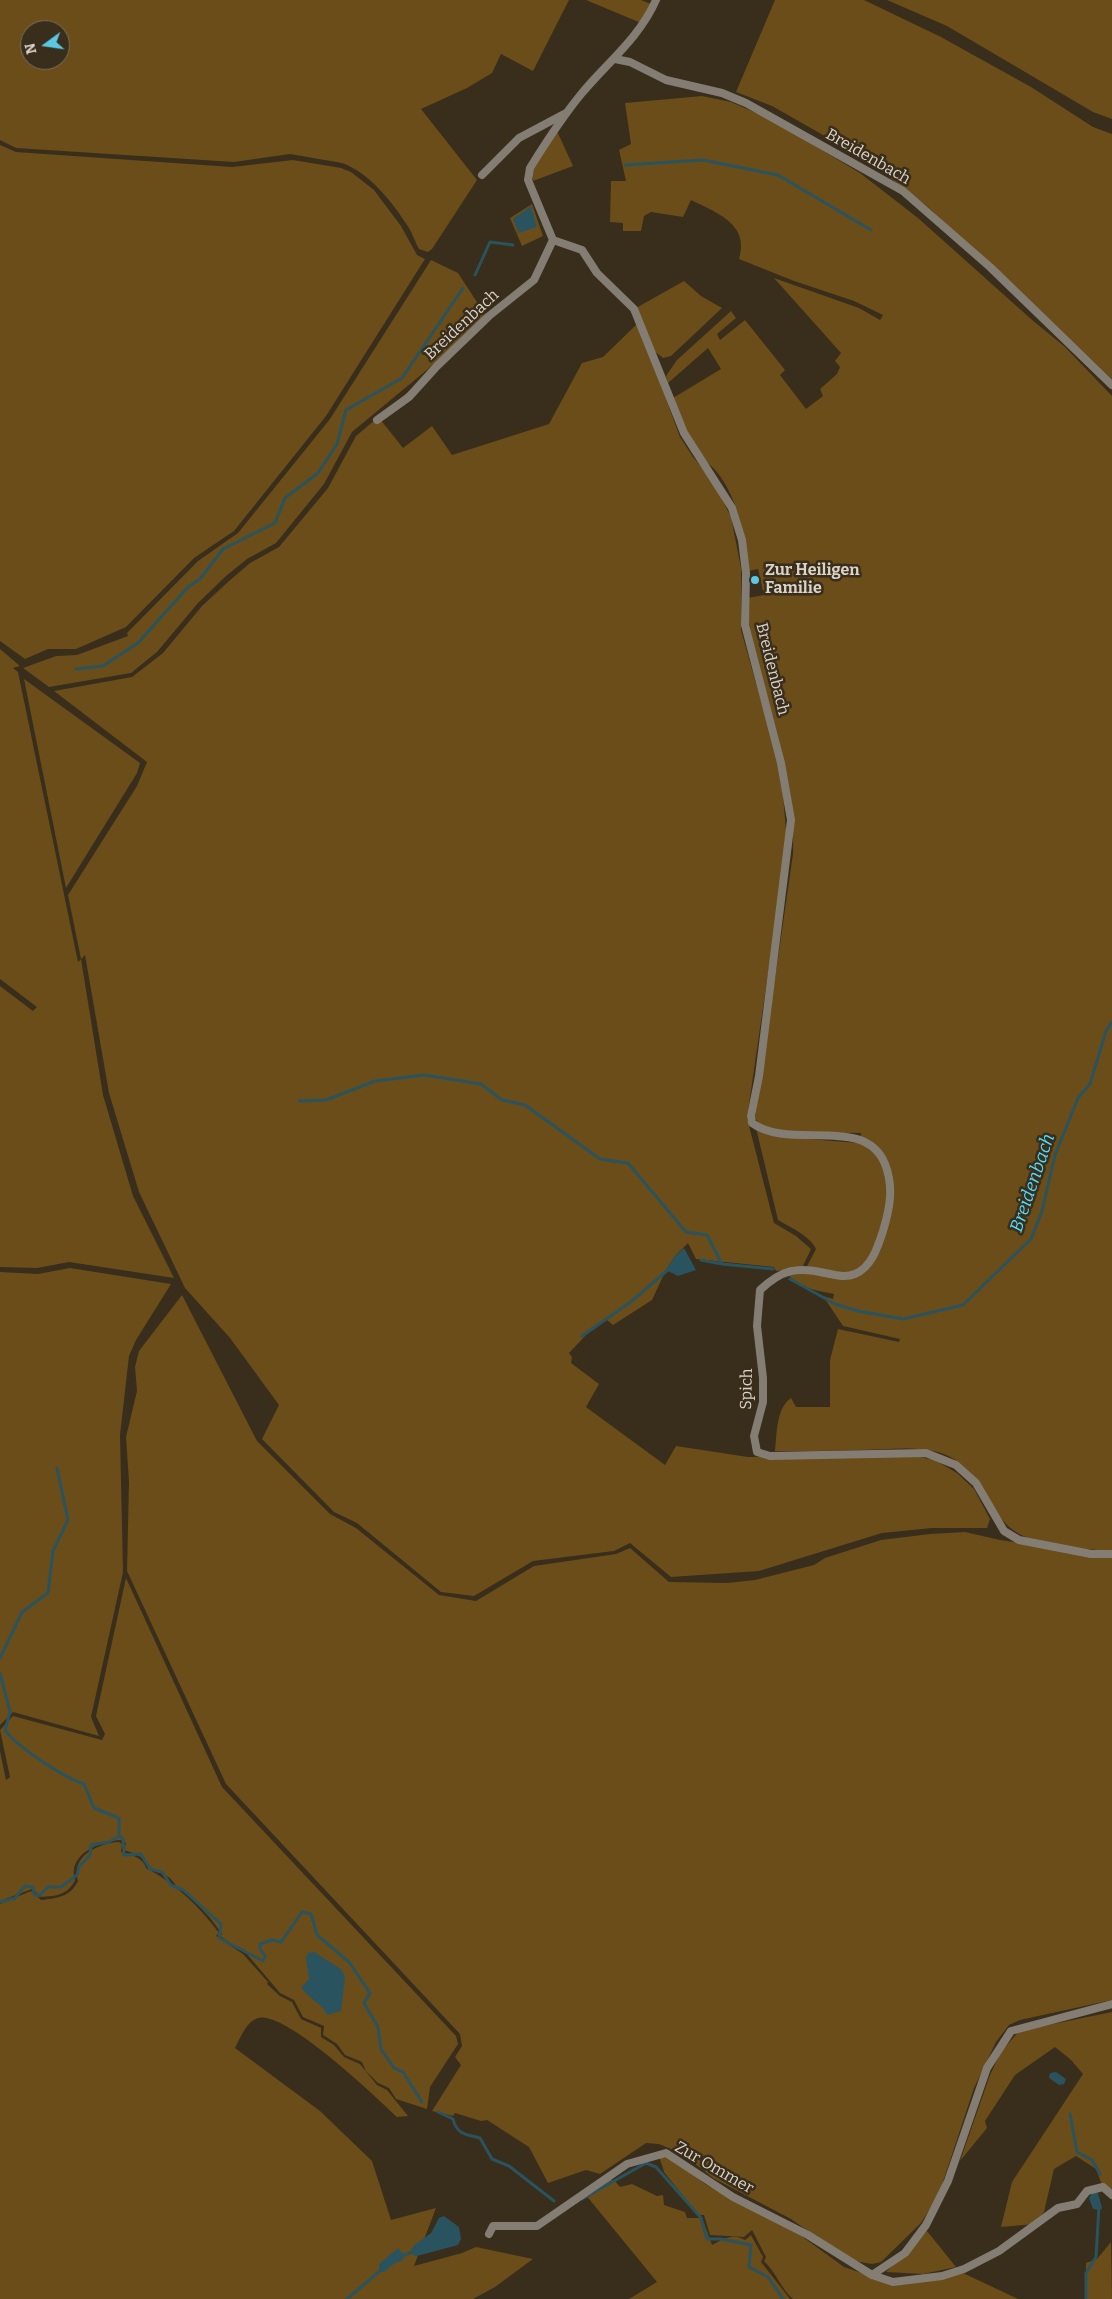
<!DOCTYPE html>
<style>
body{margin:0}
#map{position:relative;width:1112px;height:2299px;overflow:hidden;background:#392d1b;font-family:Bitter,serif}
canvas{display:block}
.north{position:absolute;left:20px;top:20px;width:50px;height:50px;box-sizing:border-box;background:#392d1b;border:1px solid #7a6f60;border-radius:50%;rotate:256deg;font-size:14px;font-weight:700;line-height:20px;text-align:center;color:#dbd3c8}
.north::after{content:'';display:block;margin:auto;width:18px;height:22px;background:#58c8e4;clip-path:polygon(50% 0,100% 100%,50% 72%,0 100%)}
</style>
<div id="map">
<canvas width="1112" height="2299"></canvas>
<div class="north">N</div>
</div>
<script>
const ctx = document.querySelector('canvas').getContext('2d');
ctx.lineJoin = 'round';
function paint(path, color) { ctx.fillStyle = color; ctx.fill(path, 'evenodd'); }
function trace(path, color, width, dash) { ctx.strokeStyle = color; ctx.lineWidth = width; ctx.lineCap = dash ? 'butt' : 'round'; ctx.setLineDash(dash || []); ctx.stroke(path); }
function drawText(font, color, halo, rows, align = 'center') {
  ctx.font = font + ' Bitter,serif'; ctx.lineWidth = 5; ctx.setLineDash([]); ctx.textBaseline = 'middle'; ctx.strokeStyle = halo; ctx.fillStyle = color; for (const [text, x, y, turn = 0] of rows) {
    ctx.save(); ctx.translate(x, y); ctx.rotate((+turn || 0) * Math.PI / 180); ctx.textAlign = isNaN(turn) ? turn : align; if (halo) ctx.strokeText(text, 0, 0); ctx.fillText(text, 0, 0); ctx.restore();
  }
}
paint(new Path2D(`
 M 0,0 L 569,0 L 533,71 L 501,54 L 492,73 L 467,88 L 421,109 L 477,180 L 432,249 L 428,252 L 419,249 C 415,242 413,235 409,228 C 393,203 370,173 342,163 L 290,154 L 234,162 L 16,148 L 0,140 ZM 30,30 L 60,30 L 60,60 L 30,60 Z
 M 586,0 L 641,0 L 651,4 L 641,23 Z
 M 775,0 L 864,0 L 941,37 L 1031,87 L 1093,127 L 1112,134 L 1112,379 L 928,207 L 867,160 L 772,106 L 736,92 Z
 M 887,0 L 1112,0 L 1112,119 L 1093,112 L 947,26 Z
 M 702,96 L 731,102 L 772,120 L 860,173 L 918,218 L 1031,319 L 1065,347 L 1112,396 L 1112,1551 C 1084,1549 1040,1547 1016,1532 C 989,1516 980,1465 941,1453 C 916,1445 884,1450 858,1450 C 830,1451 802,1451 775,1451 C 777,1434 776,1408 791,1398 L 796,1407 L 830,1407 L 830,1360 L 838,1329 L 899,1342 L 900,1339 L 843,1326 L 823,1296 L 833,1299 L 834,1294 C 817,1291 800,1288 788,1275 L 804,1272 L 816,1249 C 810,1236 790,1227 778,1220 L 756,1128 L 780,1137 L 860,1143 L 861,1133 L 778,1132 L 763,1129 L 755,1118 L 793,854 C 795,806 785,760 772,714 C 760,672 747,642 748,598 L 764,595 L 758,569 L 748,571 C 745,538 739,503 720,476 C 714,467 703,460 696,451 C 685,435 679,416 673,398 L 721,369 L 708,348 L 668,383 L 666,376 L 677,360 L 731,311 L 736,318 L 717,334 L 720,340 L 745,320 L 785,370 L 780,375 L 806,409 L 823,396 L 820,389 L 837,374 L 840,367 L 835,361 L 841,353 L 774,278 L 859,308 L 880,320 L 883,315 L 854,301 L 794,281 L 739,259 C 750,224 717,213 691,200 L 683,217 L 651,212 L 644,216 L 641,231 L 623,231 L 623,223 L 610,222 L 611,181 L 626,181 L 619,150 L 631,144 L 625,103 Z
 M 557,131 L 573,166 L 533,181 C 529,164 548,145 557,131 Z
 M 0,145 L 16,152 L 232,167 L 293,160 L 341,168 L 351,172 L 374,190 L 401,226 L 417,255 L 425,259 L 326,416 L 234,531 L 194,558 L 126,627 L 76,649 L 48,649 L 25,659 L 0,641 Z
 M 532,204 L 543,236 L 522,246 L 510,218 Z
 M 431,260 L 458,273 L 486,316 L 428,369 L 352,432 L 324,484 L 276,543 L 247,559 L 226,576 L 198,603 L 157,652 L 131,673 L 49,687 L 23,668 L 56,656 L 77,655 L 128,636 L 127,633 L 198,561 L 238,533 L 330,419 Z
 M 684,281 L 701,296 L 722,308 L 671,356 L 663,358 L 654,351 L 636,308 Z
 M 638,323 L 680,437 L 693,457 L 712,480 L 731,517 L 741,568 L 741,630 L 778,762 L 783,795 L 787,842 L 747,1118 L 774,1223 L 796,1236 L 811,1249 L 802,1268 L 776,1271 L 774,1267 L 696,1259 L 688,1243 L 675,1256 L 666,1270 L 652,1300 L 613,1325 L 607,1320 L 586,1335 L 569,1353 L 572,1357 L 571,1363 L 599,1384 L 586,1407 L 665,1465 L 676,1446 L 748,1457 L 865,1455 L 919,1457 L 935,1460 L 957,1473 L 974,1489 L 990,1519 L 987,1528 L 932,1528 L 882,1533 L 759,1571 L 671,1577 L 630,1543 L 614,1551 L 533,1561 L 474,1596 L 441,1592 L 357,1523 L 334,1512 L 262,1439 L 279,1405 L 230,1338 L 185,1288 L 139,1192 L 109,1093 L 85,955 L 81,959 L 103,1095 L 133,1196 L 174,1278 L 69,1262 L 37,1268 L 0,1267 L 0,986 L 33,1011 L 37,1007 L 0,979 L 0,649 L 20,666 L 13,668 L 18,672 L 78,962 L 81,959 L 68,895 L 137,786 L 147,762 L 54,691 L 132,677 L 163,653 L 202,606 L 229,581 L 250,563 L 279,547 L 328,488 L 356,436 L 409,391 L 413,398 L 380,419 L 403,448 L 432,426 L 452,455 L 549,424 L 582,363 L 603,357 Z
 M 24,679 L 140,763 L 137,773 L 66,888 Z
 M 70,1268 L 171,1284 L 136,1340 L 129,1356 L 120,1435 L 123,1572 L 91,1717 L 99,1736 L 13,1712 L 0,1725 L 0,1272 L 38,1274 Z
 M 182,1295 L 257,1441 L 330,1514 L 356,1528 L 439,1595 L 476,1601 L 534,1566 L 616,1554 L 630,1548 L 669,1582 L 727,1583 L 755,1580 L 814,1565 L 825,1558 L 881,1540 L 930,1534 L 965,1532 L 1000,1540 L 1112,1556 L 1112,2000 L 1020,2020 L 1009,2025 L 996,2042 L 974,2088 L 939,2194 L 921,2223 L 881,2262 L 872,2264 L 849,2260 L 791,2219 L 713,2178 L 683,2154 L 659,2144 L 646,2143 L 600,2174 L 586,2170 L 548,2183 L 529,2147 L 487,2120 L 481,2121 L 455,2113 L 453,2116 L 432,2111 L 461,2065 L 455,2057 L 462,2046 L 460,2034 L 226,1784 L 127,1571 L 129,1482 L 126,1437 L 137,1391 L 135,1367 L 139,1351 Z
 M 126,1578 L 222,1787 L 456,2036 L 458,2044 L 430,2087 L 427,2109 L 396,2099 L 389,2088 L 378,2083 L 366,2071 L 362,2062 L 345,2055 L 337,2044 L 323,2035 L 324,2026 L 303,2017 L 294,2000 L 280,1993 L 246,1953 L 220,1936 L 222,1934 L 211,1919 L 188,1894 L 179,1889 L 170,1878 L 148,1866 C 145,1856 133,1853 124,1850 L 126,1843 L 121,1840 C 100,1841 67,1854 75,1880 C 68,1895 56,1896 41,1897 L 32,1889 L 0,1901 L 0,1751 L 6,1780 L 10,1777 L 0,1730 L 13,1716 L 102,1740 L 105,1734 L 96,1716 Z
 M 119,1842 L 122,1844 L 121,1852 C 131,1855 143,1857 146,1868 C 175,1883 199,1906 219,1933 L 216,1936 L 243,1954 L 268,1982 L 267,1984 L 280,1996 L 292,2002 L 301,2019 L 321,2028 L 321,2037 L 334,2045 L 344,2057 L 360,2064 L 377,2085 L 387,2090 L 408,2116 L 397,2117 C 375,2096 285,2010 258,2018 C 246,2022 241,2037 235,2048 L 320,2111 L 372,2161 L 391,2220 L 436,2208 L 414,2266 L 462,2253 L 476,2247 L 533,2259 L 495,2287 L 473,2299 L 0,2299 L 0,1904 L 31,1891 L 41,1900 C 58,1898 70,1897 78,1881 C 70,1856 99,1843 119,1842 Z
 M 1112,2012 L 1112,2193 L 1102,2185 L 1096,2169 L 1076,2156 L 1054,2169 L 1044,2212 L 1035,2224 L 1001,2227 L 1012,2182 L 1083,2074 L 1070,2059 L 1055,2047 L 1015,2075 L 985,2121 L 987,2128 L 960,2161 L 990,2075 L 1001,2052 L 1019,2031 Z
 M 654,2153 L 672,2158 L 705,2184 L 800,2235 L 844,2267 L 886,2281 L 939,2280 L 963,2273 L 1018,2299 L 793,2299 C 781,2289 776,2272 764,2261 L 766,2257 L 752,2230 L 744,2237 L 710,2235 L 704,2215 L 698,2215 L 664,2172 L 660,2159 Z
 M 610,2179 L 615,2181 L 620,2187 L 632,2184 L 657,2196 L 663,2195 L 664,2205 L 685,2212 L 687,2218 L 702,2218 L 712,2245 C 723,2239 733,2233 745,2240 L 751,2235 L 763,2257 L 761,2262 L 790,2299 L 629,2299 L 657,2282 L 585,2194 Z
 M 927,2231 L 956,2267 L 923,2274 L 886,2272 Z
 M 1111,2242 L 1112,2299 L 1086,2299 L 1086,2263 L 1097,2259 Z`), '#6a4d18');
paint(new Path2D(`
 M 531,206 L 537,227 L 519,233 L 513,219 Z
 M 684,1248 L 696,1270 L 678,1276 L 666,1270 L 675,1256 Z
 M 314,1952 L 341,1969 L 345,1977 L 341,2011 L 327,2015 C 321,2002 308,1999 301,1987 L 309,1980 L 306,1957 L 308,1953 Z
 M 1056,2072 L 1066,2079 L 1064,2084 L 1059,2085 L 1049,2078 L 1050,2073 Z
 M 1093,2192 L 1098,2193 L 1102,2208 L 1100,2210 L 1093,2209 L 1089,2198 Z
 M 444,2216 L 459,2227 L 461,2239 L 458,2245 L 417,2256 L 413,2255 L 411,2250 L 413,2246 L 431,2233 L 439,2218 Z
 M 398,2248 L 404,2255 L 403,2260 L 395,2263 L 384,2272 L 379,2272 L 379,2264 Z`), '#29545f');
trace(new Path2D(`
 M 625,165 L 703,160 L 778,175 L 871,230
 M 475,275 L 490,242 L 513,245
 M 76,669 L 103,666 L 138,643 L 188,587 L 200,579 L 223,549 L 275,523 L 285,498 L 318,473 L 337,444 L 346,410 L 402,378 L 463,288
 M 299,1101 L 326,1100 L 375,1081 L 424,1075 L 481,1084 L 502,1100 L 525,1105 L 600,1159 L 628,1163 L 686,1232 L 707,1235 L 722,1264 L 773,1269
 M 701,1260 L 722,1264
 M 790,1279 L 835,1304 L 858,1311 L 903,1319 L 963,1305 L 1031,1239 L 1042,1211 L 1055,1155 L 1078,1098 L 1090,1084 L 1106,1031 L 1112,1022
 M 582,1336 L 632,1301 L 670,1268
 M 0,1658 L 22,1612 L 48,1593 L 53,1551 L 68,1520 L 57,1468
 M 0,1673 L 10,1712 L 5,1730 C 17,1747 63,1777 84,1784 L 94,1808 L 119,1818 L 119,1835
 M 0,1902 L 15,1898 L 25,1886 L 33,1887 L 34,1894 L 39,1896 L 48,1887 L 61,1887 L 77,1875 L 79,1867 L 90,1855 L 91,1845 L 109,1842 L 119,1836 L 123,1839 L 124,1855 L 141,1854 L 150,1869 L 162,1872 L 171,1885 L 183,1890 L 221,1924 L 219,1938 L 263,1961 L 265,1956 L 260,1949 L 260,1944 L 272,1940 L 281,1942 L 302,1912 L 311,1914 L 317,1935 L 349,1962 L 370,1993 L 364,2003 L 378,2027 L 381,2049 L 394,2068 L 403,2072 L 422,2102
 M 438,2112 L 453,2119 C 457,2135 466,2134 480,2138 L 492,2159 L 509,2166 L 554,2201
 M 1070,2114 L 1077,2152 L 1092,2160 L 1100,2174
 M 582,2199 L 646,2163 L 656,2167 L 701,2218 L 707,2239 L 721,2239 L 751,2245 L 749,2267 L 768,2277 L 783,2299
 M 402,2256 L 415,2251
 M 347,2299 L 381,2270
 M 1086,2299 L 1086,2273 L 1096,2257 L 1099,2206`), '#29545f', 3);
trace(new Path2D(`
 M 615,59 L 630,62 L 666,80 L 722,93 L 746,103 L 903,191 L 990,267 L 1112,385
 M 482,175 L 519,138 L 566,113
 M 553,240 L 582,250 L 597,273 L 634,309 L 684,433 L 732,508 L 742,540 L 746,573 L 745,625 L 781,763 L 791,820 L 759,1076 L 751,1116 L 752,1123 C 790,1151 865,1114 885,1164 C 894,1187 890,1208 883,1231 C 878,1246 872,1267 855,1274 C 845,1278 835,1275 825,1273 C 797,1266 781,1270 760,1290 L 757,1326 L 763,1378 L 763,1402 L 754,1436 L 757,1452 L 770,1456 L 926,1453 L 956,1465 L 976,1483 L 1004,1531 L 1019,1540 L 1091,1554 L 1112,1554
 M 377,420 L 409,397 L 437,366 L 489,316 L 534,280 L 553,240 L 528,180 L 530,168 C 546,142 563,116 582,93 C 607,63 640,37 656,0
 M 489,2234 L 493,2226 L 537,2226 L 627,2164 L 666,2153 L 733,2197 L 808,2235 L 872,2275 L 893,2282 L 942,2276 L 964,2269 L 999,2251 L 1058,2208 L 1077,2204 L 1087,2191 L 1103,2187 L 1112,2195
 M 872,2275 L 905,2253 L 926,2225 L 948,2181 L 987,2068 L 1011,2031 L 1112,2004`), '#837d74', 8);
for (const [x, y, r, color] of [
 [755,580,5,"#58c8e4"]
]) { const dot = new Path2D(); dot.arc(x, y, r, 0, 2 * Math.PI); ctx.fillStyle = color; ctx.fill(dot); trace(dot, '#392d1b', 2); }
drawText('16px', '#dbd3c8', '#392d1b', [
 ["Breidenbach",868,157,30],
 ["Breidenbach",462,325,-43],
 ["Breidenbach",772,669,76],
 ["Spich",747,1389,-89],
 ["Zur Ommer",714,2168,30]
]);
drawText('bold 16px', '#dbd3c8', '#392d1b', [
 ["Zur Heiligen",765,571],
 ["Familie",765,589]
], 'left');
drawText('italic 18px', '#50ddfd', '#392d1b', [
 ["Breidenbach",1033,1183,-71]
]);
</script>
